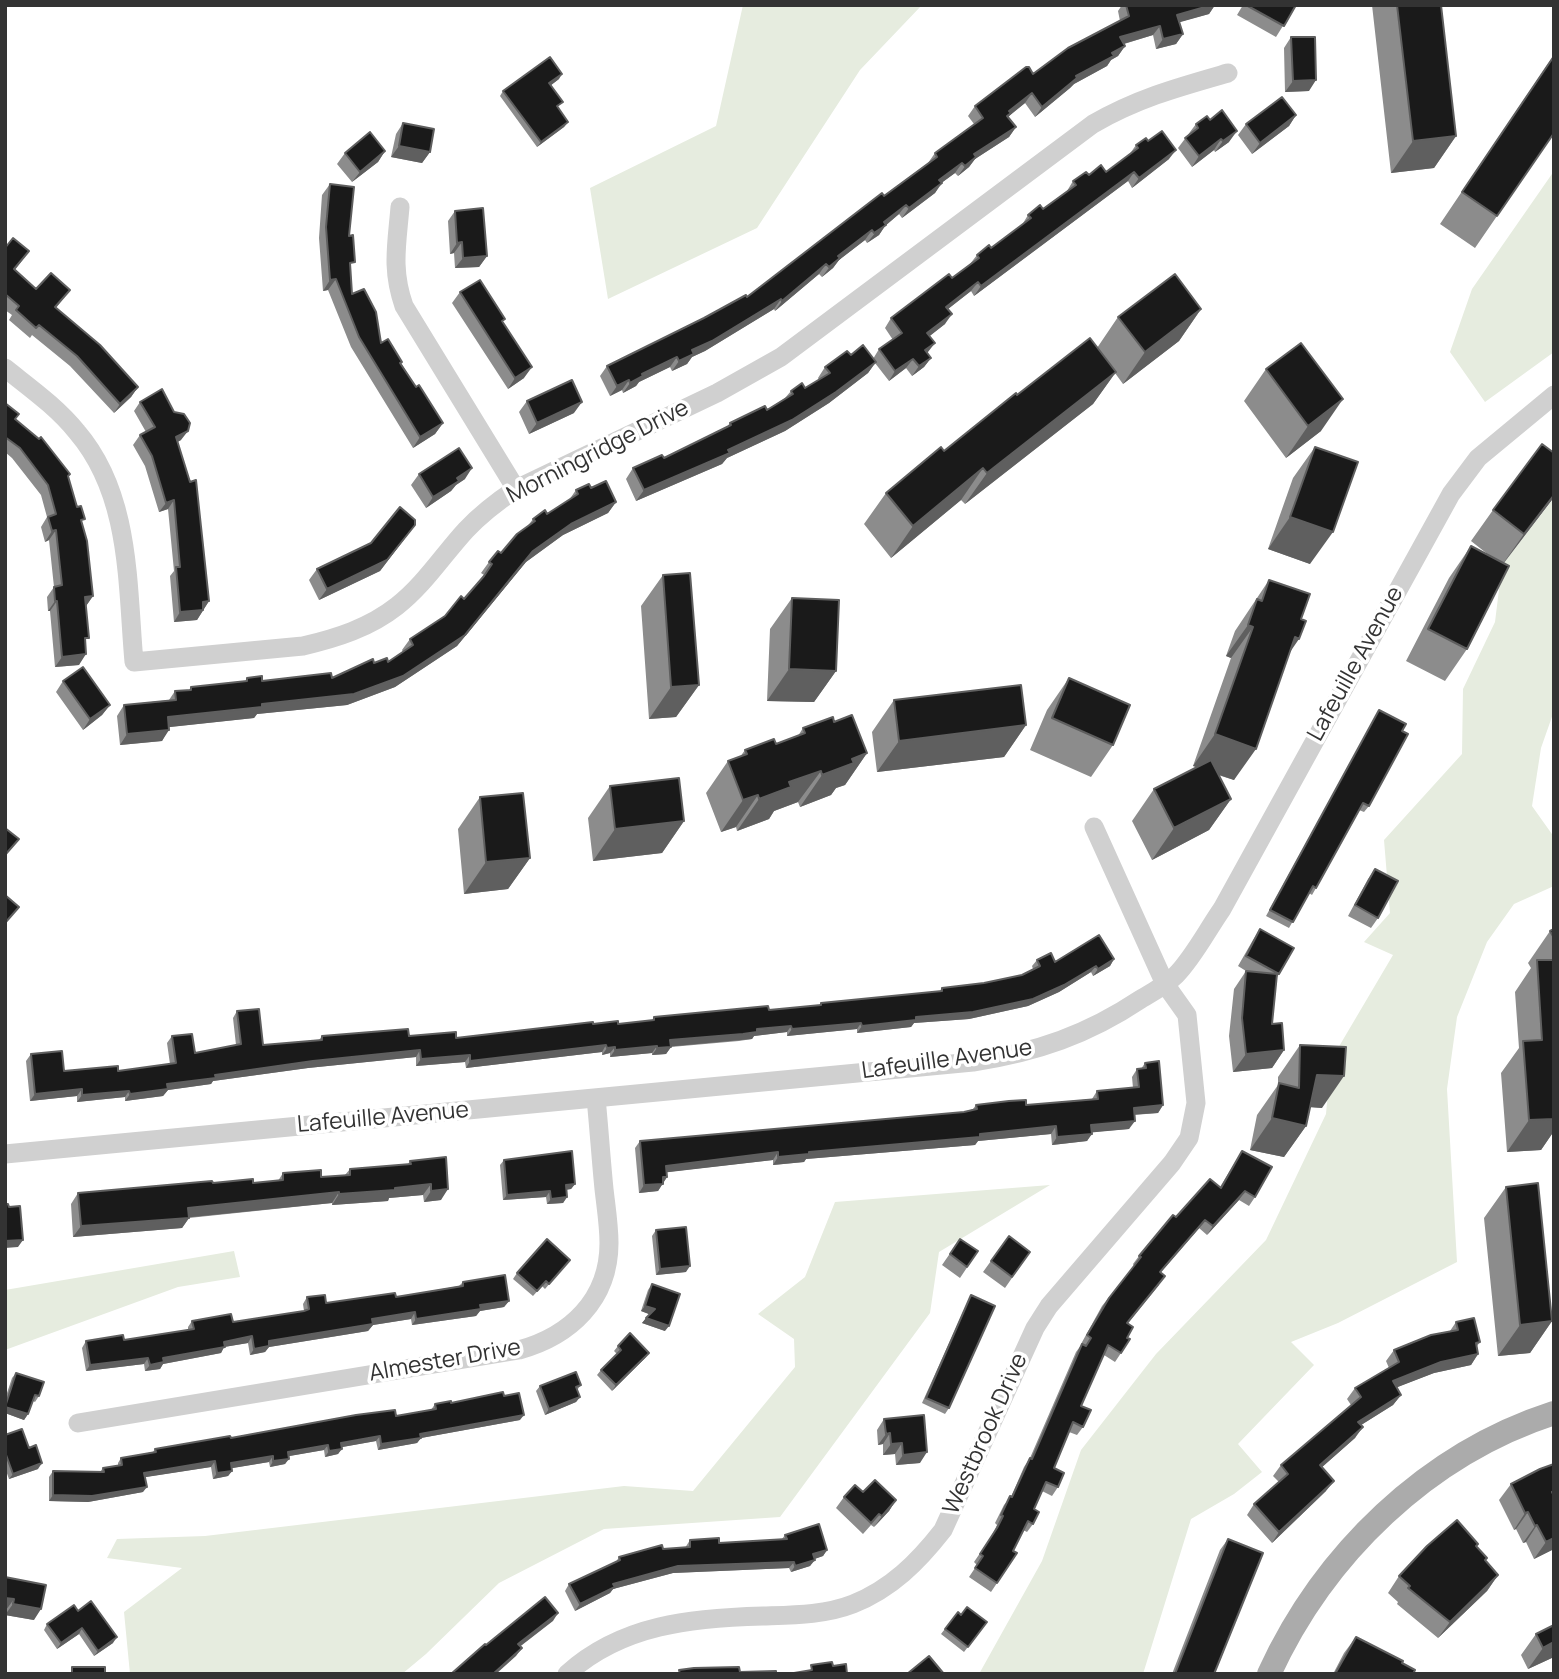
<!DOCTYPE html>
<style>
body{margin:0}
#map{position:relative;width:1559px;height:1679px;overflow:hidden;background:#fff;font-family:Manrope,sans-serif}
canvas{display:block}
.frame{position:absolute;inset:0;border:7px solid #333;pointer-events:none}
</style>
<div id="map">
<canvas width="1559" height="1679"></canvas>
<div class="frame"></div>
</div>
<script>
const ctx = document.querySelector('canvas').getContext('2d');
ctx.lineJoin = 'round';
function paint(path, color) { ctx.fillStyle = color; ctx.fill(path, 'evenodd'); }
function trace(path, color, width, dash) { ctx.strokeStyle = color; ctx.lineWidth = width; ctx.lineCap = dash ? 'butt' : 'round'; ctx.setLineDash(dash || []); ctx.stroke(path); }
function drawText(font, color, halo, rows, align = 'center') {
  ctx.font = font + ' Manrope,sans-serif'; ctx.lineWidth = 7; ctx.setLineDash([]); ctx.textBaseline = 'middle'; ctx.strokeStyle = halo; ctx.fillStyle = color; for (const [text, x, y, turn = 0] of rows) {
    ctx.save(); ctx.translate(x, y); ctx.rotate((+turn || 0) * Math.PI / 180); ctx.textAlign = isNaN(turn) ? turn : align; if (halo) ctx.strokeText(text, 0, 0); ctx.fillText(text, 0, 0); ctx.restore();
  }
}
paint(new Path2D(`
 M 743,5 L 922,5 L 860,70 L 757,228 L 608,299 L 590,188 L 716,126 Z
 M 1554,171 L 1554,352 L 1485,402 L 1450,352 L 1472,289 Z
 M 1554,498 L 1554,711 L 1541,748 L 1532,806 L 1554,837 L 1554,886 L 1514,904 L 1487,942 L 1457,1017 L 1447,1089 L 1457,1262 L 1338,1323 L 1291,1342 L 1314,1365 L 1238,1444 L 1262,1472 L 1234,1494 L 1191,1519 L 1143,1674 L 979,1674 L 1042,1561 L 1081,1450 L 1156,1354 L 1266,1240 L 1326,1114 L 1331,1060 L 1393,955 L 1364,942 L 1390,913 L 1384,840 L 1462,754 L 1463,689 L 1495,622 L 1502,565 Z
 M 1050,1185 L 939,1252 L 930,1313 L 780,1517 L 604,1529 L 499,1583 L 426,1654 L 402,1674 L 130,1674 L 124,1612 L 182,1568 L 107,1558 L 117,1539 L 205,1536 L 624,1486 L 693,1491 L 795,1367 L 794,1339 L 758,1314 L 805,1277 L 835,1202 Z
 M 234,1251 L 240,1277 L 178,1287 L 5,1350 L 5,1290 Z`), '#e6ecdf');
trace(new Path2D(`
 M 400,207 C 397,244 391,269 404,306 L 516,489
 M 5,368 C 30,388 57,407 77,432 C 131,495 127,584 134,662 L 303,646 C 337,638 369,628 397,606 C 424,585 443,555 466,530 C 481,514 498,501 516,489 L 717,393 L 781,357 L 1093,124 C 1138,98 1179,87 1228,73
 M 5,1154 L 973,1062 C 1037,1052 1087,1035 1141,999 C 1153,992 1166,985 1176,975 C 1193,958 1208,929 1222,909 L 1451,494 L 1478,458 L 1554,395
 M 78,1423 L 519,1350 C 570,1336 609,1300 609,1243 C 609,1225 606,1207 604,1189 C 601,1159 599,1128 596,1098
 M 567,1674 C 622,1624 693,1618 763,1616 C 793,1615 825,1615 853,1604 C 891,1589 918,1562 943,1530 L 1035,1328 L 1049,1306 L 1172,1163 L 1189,1138 L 1196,1103 L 1187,1015 L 1165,984 L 1094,827`), '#d0d0d0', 19);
trace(new Path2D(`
 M 1269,1674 C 1324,1554 1427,1454 1554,1413`), '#ababab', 24);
paint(new Path2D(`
 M 1122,5 L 1215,5 L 1209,14 L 1179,22 L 1183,34 L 1176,44 L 1156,49 L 1153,35 L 1124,44 L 1125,46 L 1118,56 L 1111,60 L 1107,66 L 1074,84 L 1070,88 L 1035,117 L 1025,103 L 1008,117 L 1016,127 L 1009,137 L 975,159 L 969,167 L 958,176 L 955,173 L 941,183 L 935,193 L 902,218 L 899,214 L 885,226 L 879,235 L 867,243 L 865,240 L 839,260 L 833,268 L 822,277 L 819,274 L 775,311 L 774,309 L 705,351 L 692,357 L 687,364 L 672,371 L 670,367 L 639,382 L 636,386 L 623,393 L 622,390 L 610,396 L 600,376 L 607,366 L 747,297 L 928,163 L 935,153 L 974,124 L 968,116 L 975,106 L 1033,74 L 1120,21 L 1118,11 Z
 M 1243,5 L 1296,5 L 1276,37 L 1237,15 Z
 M 1372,5 L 1441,5 L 1456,136 L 1434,168 L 1391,173 Z
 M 1291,37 L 1309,91 L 1285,92 L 1284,48 Z
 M 1554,55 L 1554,133 L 1475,248 L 1440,224 Z
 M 559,79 L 551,85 L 558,108 L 568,122 L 564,127 L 537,147 L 500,96 L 503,91 Z
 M 1296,115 L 1289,126 L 1252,154 L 1238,135 L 1246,124 Z
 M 403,123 L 430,152 L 422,163 L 391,157 L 396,134 Z
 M 1196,124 L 1229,142 L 1215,152 L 1214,150 L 1192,167 L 1178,148 Z
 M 1136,145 L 1169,159 L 1132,188 L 1128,181 L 974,296 L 971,291 L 948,309 L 945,324 L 929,336 L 927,353 L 931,358 L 924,367 L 912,376 L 906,368 L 889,381 L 875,363 L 868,373 L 829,403 L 785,431 L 727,458 L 722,464 L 636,501 L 626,479 L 633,468 L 664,458 L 726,428 L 730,423 L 767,410 L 785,398 L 791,391 L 805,388 L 819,380 L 818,378 L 825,367 L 851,355 L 873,359 L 879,349 L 893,340 L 885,328 L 891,318 L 952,278 L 970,264 L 977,255 L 991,248 L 1022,225 L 1028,215 L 1043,209 L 1067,191 L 1073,181 L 1089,175 L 1106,172 L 1129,155 Z
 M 385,151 L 378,162 L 352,182 L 337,164 L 345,153 Z
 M 330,184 L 349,236 L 352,294 L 381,343 L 401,363 L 416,387 L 443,423 L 435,434 L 413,448 L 351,347 L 328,290 L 323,291 L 319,238 L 322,195 Z
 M 455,211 L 487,256 L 479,267 L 455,268 L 454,253 L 450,254 L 448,221 Z
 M 5,248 L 29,251 L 15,270 L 36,289 L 70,290 L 56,308 L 138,387 L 131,397 L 114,413 L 70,366 L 32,335 L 30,338 L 9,320 L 12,315 L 5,310 Z
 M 460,292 L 503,323 L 524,378 L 508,389 L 452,303 Z
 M 1201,309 L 1179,341 L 1123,384 L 1115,373 L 1093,404 L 965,504 L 961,500 L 891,558 L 864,524 L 886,493 L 944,451 L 1017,395 L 1097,348 L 1118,317 Z
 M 1266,369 L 1321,431 L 1286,458 L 1244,401 Z
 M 527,401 L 574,413 L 529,434 L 519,412 Z
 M 140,402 L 181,440 L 177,442 L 209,601 L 197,620 L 174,622 L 170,576 L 174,571 L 168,509 L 159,512 L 145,466 L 133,445 L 140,435 L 146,432 L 134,411 Z
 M 5,403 L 15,419 L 70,474 L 68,477 L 82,523 L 93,596 L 86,606 L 85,643 L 79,665 L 55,667 L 50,611 L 48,611 L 47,597 L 54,587 L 49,540 L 45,542 L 41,527 L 47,517 L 41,495 L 12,458 L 5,452 Z
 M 1315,447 L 1310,564 L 1268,549 L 1293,478 Z
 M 419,474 L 465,479 L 456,485 L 451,491 L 426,508 L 411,485 Z
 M 591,488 L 616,502 L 608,513 L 563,535 L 526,562 L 457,646 L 395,687 L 347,705 L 257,714 L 254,718 L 169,727 L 162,741 L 120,745 L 117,716 L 124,705 L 169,700 L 175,691 L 189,690 L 191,687 L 245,681 L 247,678 L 262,681 L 332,678 L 374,663 L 388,662 L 403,652 L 402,650 L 410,639 L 445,616 L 464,599 L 484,575 L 481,573 L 489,562 L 501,553 L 527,527 L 533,519 L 547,514 L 569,500 L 576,490 Z
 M 1554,497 L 1504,563 L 1467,649 L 1445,681 L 1406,661 L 1449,578 L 1471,546 L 1490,556 L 1471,541 L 1493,510 Z
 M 415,525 L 380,571 L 319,600 L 309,580 L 317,569 Z
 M 663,575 L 699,685 L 676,717 L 649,719 L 641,606 Z
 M 1269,580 L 1289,654 L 1234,780 L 1218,775 L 1231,799 L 1209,830 L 1152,860 L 1132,821 L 1154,789 L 1197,767 L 1193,766 L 1231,658 L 1226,656 L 1235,631 Z
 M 792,598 L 836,671 L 814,702 L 767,701 L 770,629 Z
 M 1069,678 L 1113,745 L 1091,777 L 1030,750 L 1047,710 Z
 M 63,681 L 110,705 L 102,715 L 83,730 L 56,692 Z
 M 894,700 L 1026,725 L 1004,757 L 877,772 L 872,732 Z
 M 1379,710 L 1369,806 L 1364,812 L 1359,810 L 1316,888 L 1312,895 L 1309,893 L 1289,928 L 1266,916 Z
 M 834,722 L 867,753 L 845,785 L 836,788 L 831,795 L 800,807 L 798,802 L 774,811 L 769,819 L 737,831 L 736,827 L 721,832 L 706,793 L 728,761 L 740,757 L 745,750 L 776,744 L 798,736 L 803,728 Z
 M 610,786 L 684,821 L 662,853 L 593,861 L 588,818 Z
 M 480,797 L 530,858 L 508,889 L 464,894 L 458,829 Z
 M 1375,869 L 1378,918 L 1371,928 L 1348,916 L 1368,879 Z
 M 1260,929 L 1279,974 L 1277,977 L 1272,1024 L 1284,1050 L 1272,1068 L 1233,1072 L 1229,1036 L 1234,989 L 1246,971 L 1238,966 L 1253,940 Z
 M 1554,929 L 1554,1131 L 1541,1150 L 1507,1152 L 1501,1073 L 1519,1048 L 1515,992 L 1531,968 L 1528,963 L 1550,931 Z
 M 1114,959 L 1110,966 L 1093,976 L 1091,972 L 1059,992 L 1028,1006 L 969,1019 L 914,1023 L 911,1027 L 857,1033 L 857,1029 L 787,1036 L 787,1032 L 754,1036 L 752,1039 L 739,1041 L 671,1047 L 666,1054 L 652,1055 L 652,1053 L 610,1057 L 610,1053 L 602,1055 L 602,1052 L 466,1068 L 465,1062 L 416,1066 L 416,1057 L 308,1068 L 213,1081 L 211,1084 L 168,1090 L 163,1096 L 125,1101 L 125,1097 L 77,1102 L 77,1096 L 30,1101 L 26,1061 L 31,1054 L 64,1071 L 118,1071 L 170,1064 L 167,1043 L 172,1036 L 195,1053 L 236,1045 L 233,1018 L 237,1011 L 263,1045 L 319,1040 L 322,1036 L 409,1036 L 456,1038 L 593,1024 L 618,1024 L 652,1020 L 654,1017 L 769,1010 L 819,1005 L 821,1003 L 939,992 L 942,988 L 984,983 L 1022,975 L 1033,969 L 1032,966 L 1037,960 L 1055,962 Z
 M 1300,1045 L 1322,1108 L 1310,1107 L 1306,1126 L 1284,1157 L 1250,1150 L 1257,1115 L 1278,1085 L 1278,1077 Z
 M 1145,1063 L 1163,1105 L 1158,1113 L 1134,1115 L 1129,1129 L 1092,1132 L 1087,1141 L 1052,1145 L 1051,1134 L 978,1141 L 975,1145 L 806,1159 L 804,1162 L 773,1165 L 773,1160 L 667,1172 L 667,1177 L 658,1191 L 639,1193 L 635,1148 L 640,1141 L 964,1112 L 973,1109 L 976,1105 L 1026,1105 L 1092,1099 L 1097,1091 L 1133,1088 L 1132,1077 L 1137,1069 L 1141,1069 Z
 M 1242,1151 L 1255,1197 L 1249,1206 L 1239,1200 L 1207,1235 L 1199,1228 L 1160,1272 L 1159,1285 L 1128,1323 L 1127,1338 L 1121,1353 L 1115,1362 L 1104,1355 L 1081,1406 L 1083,1427 L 1077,1435 L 1069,1432 L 1054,1468 L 1058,1487 L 1052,1496 L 1042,1491 L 1034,1509 L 1033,1524 L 1027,1532 L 1023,1530 L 1013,1551 L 1017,1553 L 991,1592 L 969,1577 L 977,1565 L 974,1562 L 991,1537 L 997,1525 L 995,1523 L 1004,1505 L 1011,1497 L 1024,1467 L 1030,1458 L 1076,1352 L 1082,1344 L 1081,1344 L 1102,1306 L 1134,1266 L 1133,1264 L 1139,1256 L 1176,1217 L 1220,1187 Z
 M 446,1157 L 441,1200 L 424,1202 L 423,1195 L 389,1198 L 388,1201 L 332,1205 L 332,1203 L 189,1218 L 182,1228 L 73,1237 L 71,1204 L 78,1193 L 213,1183 L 253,1183 L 278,1181 L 283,1173 L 321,1177 L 345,1175 L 350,1169 L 408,1164 L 410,1161 Z
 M 504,1160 L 575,1184 L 571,1189 L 566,1190 L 567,1197 L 563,1203 L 547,1204 L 546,1197 L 503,1200 L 500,1165 Z
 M 1506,1187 L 1552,1321 L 1530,1353 L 1498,1356 L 1484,1218 Z
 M 656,1230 L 686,1272 L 656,1275 L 652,1236 Z
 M 1009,1236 L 1030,1252 L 1005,1288 L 983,1272 Z
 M 960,1239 L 978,1251 L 960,1278 L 942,1265 Z
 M 570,1260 L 545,1289 L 542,1286 L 533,1296 L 513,1279 L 517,1273 Z
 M 463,1282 L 509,1301 L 504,1307 L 480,1311 L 476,1316 L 412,1325 L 411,1319 L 373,1325 L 368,1331 L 269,1347 L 265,1352 L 250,1355 L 248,1343 L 224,1347 L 221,1353 L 163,1364 L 160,1369 L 145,1371 L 144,1364 L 86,1371 L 82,1348 L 86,1341 L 124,1340 L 188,1330 L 188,1327 L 192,1321 L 233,1322 L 304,1311 L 303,1304 L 307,1297 L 326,1303 L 396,1297 L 459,1286 Z
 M 652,1284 L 665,1331 L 642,1323 L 650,1314 L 641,1311 L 648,1290 Z
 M 971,1295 L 949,1408 L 945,1414 L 922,1403 L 968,1301 Z
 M 1456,1322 L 1480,1342 L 1477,1346 L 1478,1354 L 1471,1365 L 1434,1373 L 1397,1387 L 1401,1395 L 1393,1405 L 1361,1425 L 1355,1438 L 1322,1467 L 1326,1491 L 1272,1543 L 1247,1515 L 1254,1504 L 1279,1482 L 1273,1476 L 1281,1465 L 1351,1405 L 1347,1399 L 1355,1388 L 1389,1368 L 1386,1361 L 1394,1350 L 1450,1331 Z
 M 618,1346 L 649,1353 L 645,1358 L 612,1391 L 597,1375 L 601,1370 L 617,1354 L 614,1351 Z
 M 16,1373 L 39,1396 L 35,1402 L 33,1401 L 28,1414 L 24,1420 L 5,1413 L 5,1399 L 12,1378 Z
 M 581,1385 L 577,1390 L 580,1397 L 576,1402 L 545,1415 L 536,1391 L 540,1386 Z
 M 504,1396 L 520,1420 L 421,1438 L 417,1443 L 378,1450 L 376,1441 L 342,1447 L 338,1454 L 325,1457 L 324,1450 L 289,1456 L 285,1464 L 270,1467 L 269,1462 L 232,1468 L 232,1471 L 228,1476 L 213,1479 L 211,1467 L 145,1477 L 143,1492 L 88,1502 L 49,1501 L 49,1477 L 53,1471 L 100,1472 L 103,1468 L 118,1466 L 118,1463 L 121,1458 L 153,1452 L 155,1449 L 396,1416 L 431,1410 L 435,1404 L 451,1403 Z
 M 884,1419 L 920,1463 L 896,1465 L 895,1454 L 883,1455 L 883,1444 L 878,1445 L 877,1430 Z
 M 5,1435 L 29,1448 L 38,1469 L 9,1479 L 5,1468 Z
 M 1511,1484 L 1554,1549 L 1534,1559 L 1526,1542 L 1523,1543 L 1516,1529 L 1514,1530 L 1499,1500 Z
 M 863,1492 L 896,1500 L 889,1511 L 874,1527 L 871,1525 L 863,1534 L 836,1508 L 844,1497 Z
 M 785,1535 L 827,1550 L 823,1556 L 814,1559 L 810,1566 L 791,1572 L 789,1568 L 673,1573 L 613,1589 L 610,1593 L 575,1611 L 565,1591 L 569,1584 L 616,1562 L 619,1557 L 663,1549 L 685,1548 L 690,1540 L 719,1543 L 782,1539 Z
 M 1228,1539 L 1214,1674 L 1172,1674 L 1220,1550 Z
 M 1477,1546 L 1485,1561 L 1498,1575 L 1487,1591 L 1438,1638 L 1397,1604 L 1398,1602 L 1388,1593 L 1399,1576 Z
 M 5,1577 L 34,1620 L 5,1615 Z
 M 78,1611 L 113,1643 L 94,1656 L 79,1634 L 57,1649 L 44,1630 L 47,1624 Z
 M 958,1612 L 961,1615 L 987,1622 L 964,1652 L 941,1634 Z
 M 1536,1634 L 1554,1657 L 1528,1669 L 1521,1655 Z
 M 1356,1637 L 1402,1663 L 1413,1674 L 1333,1674 L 1344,1653 Z`), '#8c8c8c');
paint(new Path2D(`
 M 1212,5 L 1215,5 L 1209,14 L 1170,25 L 1177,15 Z
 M 1160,26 L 1153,35 L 1113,47 L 1120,37 Z
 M 1183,34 L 1176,44 L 1156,49 L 1163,39 Z
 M 1125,46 L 1118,56 L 1111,60 L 1107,66 L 1074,84 L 1070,88 L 1035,117 L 1042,107 L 1076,76 Z
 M 562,74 L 559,79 L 546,89 L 549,83 Z
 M 1316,80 L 1309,91 L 1285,92 L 1293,81 Z
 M 1032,93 L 1025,103 L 1010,115 L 1004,123 L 1009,111 Z
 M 1296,115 L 1289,126 L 1252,154 L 1260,143 Z
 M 568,122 L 564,127 L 537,147 L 541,142 Z
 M 1016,127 L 1009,137 L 975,159 L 969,167 L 958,176 L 974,154 Z
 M 1237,131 L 1229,142 L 1215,152 L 1223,141 Z
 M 1456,136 L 1434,168 L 1391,173 L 1413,141 Z
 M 1221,139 L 1214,150 L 1192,167 L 1199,156 Z
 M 399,146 L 430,152 L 422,163 L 391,157 Z
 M 1176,150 L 1169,159 L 1132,188 L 1139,178 Z
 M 385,151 L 378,162 L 352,182 L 360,172 Z
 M 962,163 L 955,173 L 932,190 L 939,180 Z
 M 1134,172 L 1128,181 L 974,296 L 981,286 Z
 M 942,183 L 935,193 L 902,218 L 909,208 Z
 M 906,205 L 899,214 L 885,226 L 879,235 L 867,243 L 884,222 Z
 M 872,230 L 865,240 L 839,260 L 833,268 L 822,277 L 838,256 Z
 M 462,242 L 454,253 L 450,254 L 457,243 Z
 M 487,256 L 479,267 L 455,268 L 463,258 Z
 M 826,264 L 819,274 L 775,311 L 782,301 Z
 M 336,279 L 328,290 L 323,291 L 330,280 Z
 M 978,282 L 971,291 L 939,316 L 946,307 Z
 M 781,299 L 774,309 L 705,351 L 692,357 L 687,364 L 672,371 L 679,361 L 692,350 Z
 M 1201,309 L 1179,341 L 1123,384 L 1145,352 Z
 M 952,314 L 945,324 L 921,343 L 927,333 Z
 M 935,343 L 928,352 L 918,360 L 925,350 Z
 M 677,357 L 670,367 L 639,382 L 636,386 L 623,393 L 630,383 L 642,374 Z
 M 931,358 L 924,367 L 912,376 L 919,366 Z
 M 913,359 L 906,368 L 889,381 L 895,371 Z
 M 876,362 L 868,373 L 829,403 L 785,431 L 727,458 L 722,464 L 636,501 L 644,490 L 728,450 Z
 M 532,367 L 524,378 L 508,389 L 515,378 Z
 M 1116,372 L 1093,404 L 965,504 L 987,473 Z
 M 629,380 L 622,390 L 610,396 L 617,386 Z
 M 138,387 L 131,397 L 114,413 L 120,404 Z
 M 1343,399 L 1321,431 L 1286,458 L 1308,426 Z
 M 582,402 L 574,413 L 529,434 L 537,423 Z
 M 443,423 L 435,434 L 413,448 L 420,437 Z
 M 188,431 L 181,440 L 169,447 L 176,437 Z
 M 472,468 L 465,479 L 456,485 L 451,491 L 426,508 L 433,497 L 457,478 Z
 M 983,468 L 961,500 L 891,558 L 913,526 Z
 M 1554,495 L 1552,500 L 1502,565 L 1524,534 Z
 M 174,500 L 168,509 L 159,512 L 166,503 Z
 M 616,502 L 608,513 L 563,535 L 526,562 L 457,646 L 395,687 L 347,705 L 257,714 L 254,718 L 161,728 L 168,717 L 262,704 L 354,694 L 533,551 L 571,524 Z
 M 1290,517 L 1333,532 L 1310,564 L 1268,549 Z
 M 415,525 L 380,571 L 319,600 L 327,589 Z
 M 56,530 L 49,540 L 45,542 L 52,531 Z
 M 93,596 L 86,606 L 78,607 L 85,597 Z
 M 55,601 L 57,601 L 50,611 L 48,611 Z
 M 209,601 L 197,620 L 174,622 L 180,612 L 203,602 Z
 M 1248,625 L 1253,627 L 1231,658 L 1226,656 Z
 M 1295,637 L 1299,639 L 1277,671 Z
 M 86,654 L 79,665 L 55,667 L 62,657 Z
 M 789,669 L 836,671 L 814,702 L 767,701 Z
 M 699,685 L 676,717 L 649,719 L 671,687 Z
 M 110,705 L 102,715 L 83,730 L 90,719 Z
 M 1026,725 L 1004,757 L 877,772 L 899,741 Z
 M 169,730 L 162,741 L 120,745 L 127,734 Z
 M 1215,734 L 1256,749 L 1234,780 L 1193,766 Z
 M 867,753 L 845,785 L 836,788 L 831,795 L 800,807 L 822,775 L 852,759 Z
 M 821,771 L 798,802 L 774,811 L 769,819 L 737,831 L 759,799 L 789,782 Z
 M 758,795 L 736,827 L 721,832 L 743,800 Z
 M 1231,799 L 1209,830 L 1152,860 L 1174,828 Z
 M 684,821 L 662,853 L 593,861 L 615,829 Z
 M 530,858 L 508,889 L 464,894 L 486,862 Z
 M 1114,959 L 1110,966 L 1093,976 L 1098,969 Z
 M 1096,966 L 1091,972 L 1059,992 L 1028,1006 L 969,1019 L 914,1023 L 911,1027 L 857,1033 L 862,1026 L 916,1017 Z
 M 861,1023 L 857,1029 L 787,1036 L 792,1029 Z
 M 791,1026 L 787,1032 L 754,1036 L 752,1039 L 665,1047 L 670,1040 Z
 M 606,1045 L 602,1052 L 466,1068 L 470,1061 Z
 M 657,1046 L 652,1053 L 610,1057 L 615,1050 Z
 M 615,1047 L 610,1053 L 602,1055 L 607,1048 Z
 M 671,1047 L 666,1054 L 652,1055 L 657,1048 Z
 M 420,1050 L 416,1057 L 308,1068 L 213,1081 L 211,1084 L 168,1090 L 163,1096 L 125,1101 L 130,1094 L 167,1084 L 215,1075 L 313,1061 Z
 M 1284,1050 L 1272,1068 L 1233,1072 L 1246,1054 Z
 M 470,1055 L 465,1062 L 416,1066 L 421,1059 Z
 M 1317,1075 L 1344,1076 L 1322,1108 L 1295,1106 Z
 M 82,1089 L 77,1096 L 30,1101 L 35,1094 Z
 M 129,1091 L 125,1097 L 77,1102 L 82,1095 Z
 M 1163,1105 L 1158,1113 L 1128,1115 L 1134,1108 Z
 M 1272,1118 L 1306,1126 L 1284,1157 L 1250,1150 Z
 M 1554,1119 L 1554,1131 L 1541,1150 L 1507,1152 L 1529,1120 Z
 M 1135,1121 L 1129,1129 L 1086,1133 L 1091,1125 Z
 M 1056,1126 L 1051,1134 L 978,1141 L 975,1145 L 806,1159 L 804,1162 L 773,1165 L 778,1157 L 809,1152 Z
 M 1092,1134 L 1087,1141 L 1052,1145 L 1057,1137 Z
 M 778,1152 L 773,1160 L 661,1173 L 666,1166 Z
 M 663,1177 L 667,1177 L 658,1191 L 639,1193 L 644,1185 Z
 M 431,1184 L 423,1195 L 389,1198 L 388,1201 L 332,1205 L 339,1194 Z
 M 575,1184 L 571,1189 L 562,1190 L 566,1185 Z
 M 448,1189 L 441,1200 L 424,1202 L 431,1191 Z
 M 550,1191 L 546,1197 L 503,1200 L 507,1195 Z
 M 1245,1191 L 1239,1200 L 1207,1235 L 1213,1226 Z
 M 339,1192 L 332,1203 L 182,1218 L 189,1218 L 182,1228 L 73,1237 L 81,1226 L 188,1208 Z
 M 567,1197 L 563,1203 L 547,1204 L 551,1199 Z
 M 1205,1220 L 1199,1228 L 1154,1280 L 1160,1272 Z
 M 23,1240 L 18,1247 L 5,1248 L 5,1241 Z
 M 690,1266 L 686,1272 L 656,1275 L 660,1269 Z
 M 509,1301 L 504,1307 L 480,1311 L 476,1316 L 412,1325 L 416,1319 L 480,1305 Z
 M 645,1306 L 655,1309 L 651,1315 L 641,1311 Z
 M 415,1312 L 411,1319 L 373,1325 L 368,1331 L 269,1347 L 265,1352 L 250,1355 L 254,1349 L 269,1341 L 372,1319 Z
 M 646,1318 L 669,1326 L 665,1331 L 642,1323 Z
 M 1552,1321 L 1530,1353 L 1498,1356 L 1520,1325 Z
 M 252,1336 L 248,1343 L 224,1347 L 221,1353 L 163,1364 L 160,1369 L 145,1371 L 150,1365 L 163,1358 L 224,1342 Z
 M 649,1353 L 645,1358 L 612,1391 L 616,1385 Z
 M 1478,1354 L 1471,1365 L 1434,1373 L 1385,1392 L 1393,1381 L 1441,1362 Z
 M 148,1358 L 144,1364 L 86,1371 L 90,1365 Z
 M 1401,1395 L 1393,1405 L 1350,1432 L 1358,1422 Z
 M 580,1397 L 576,1402 L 545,1415 L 549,1409 Z
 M 5,1407 L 28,1414 L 24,1420 L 5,1413 Z
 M 524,1415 L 520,1420 L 421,1438 L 417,1443 L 378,1450 L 381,1444 L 420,1434 Z
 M 1363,1427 L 1355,1438 L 1312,1476 L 1320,1465 Z
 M 890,1433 L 883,1444 L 878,1445 L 886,1434 Z
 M 380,1436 L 376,1441 L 337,1448 L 341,1443 Z
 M 902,1443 L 895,1454 L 883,1455 L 891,1444 Z
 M 328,1445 L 324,1450 L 284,1457 L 288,1452 Z
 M 342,1449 L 338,1454 L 325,1457 L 329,1451 Z
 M 927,1452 L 920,1463 L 896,1465 L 903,1455 Z
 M 273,1456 L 269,1462 L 227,1469 L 231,1463 Z
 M 289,1459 L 285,1464 L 270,1467 L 273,1461 Z
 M 215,1461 L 211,1467 L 140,1478 L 144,1473 Z
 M 42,1463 L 38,1469 L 9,1479 L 13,1474 Z
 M 232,1471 L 228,1476 L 213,1479 L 217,1473 Z
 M 1334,1481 L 1326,1491 L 1272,1543 L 1279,1532 Z
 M 147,1487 L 143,1492 L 88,1502 L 49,1501 L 53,1495 Z
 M 896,1500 L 889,1511 L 874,1527 L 882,1516 Z
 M 1528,1512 L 1516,1529 L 1514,1530 L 1525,1513 Z
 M 1537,1525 L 1526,1542 L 1523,1543 L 1535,1526 Z
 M 1554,1538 L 1554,1549 L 1534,1559 L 1546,1542 Z
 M 827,1550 L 823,1556 L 809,1561 L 813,1554 Z
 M 815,1560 L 810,1566 L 791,1572 L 795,1566 Z
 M 794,1562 L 789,1568 L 673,1573 L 613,1589 L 610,1593 L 575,1611 L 580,1604 L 613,1584 L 678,1566 Z
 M 1498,1575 L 1487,1591 L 1438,1638 L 1450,1622 Z
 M 5,1598 L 14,1599 L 6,1610 L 5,1610 Z
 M 13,1604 L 41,1609 L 34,1620 L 5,1615 Z
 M 558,1613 L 553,1621 L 513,1652 L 518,1644 Z
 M 82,1628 L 79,1634 L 57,1649 L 61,1643 Z
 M 117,1637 L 113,1643 L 94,1656 L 98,1651 Z
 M 1554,1642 L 1554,1657 L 1528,1669 L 1543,1648 Z
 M 522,1648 L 516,1656 L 496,1674 L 493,1674 Z`), '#5f5f5f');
const building = new Path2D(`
 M 1126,5 L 1212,5 L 1177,15 L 1183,34 L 1163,39 L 1160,26 L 1120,37 L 1125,46 L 1112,53 L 1114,56 L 1076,76 L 1077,78 L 1042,107 L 1032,93 L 1009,111 L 1011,113 L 1007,116 L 1016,127 L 974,154 L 976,157 L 965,166 L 962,163 L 939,180 L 942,183 L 909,208 L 906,205 L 884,222 L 886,225 L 874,233 L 872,230 L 838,256 L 840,258 L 829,267 L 826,264 L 782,301 L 781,299 L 712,341 L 692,350 L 694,354 L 679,361 L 677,357 L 642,374 L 643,376 L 630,383 L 629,380 L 617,386 L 607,366 L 704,318 L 746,295 L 747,297 L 882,193 L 884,196 L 937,157 L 935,153 L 983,118 L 975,106 L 1026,67 L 1029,67 L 1033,74 L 1068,48 L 1129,16 Z
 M 1246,5 L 1296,5 L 1284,26 Z
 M 1397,5 L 1441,5 L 1456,136 L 1413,141 Z
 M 1291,37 L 1315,37 L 1316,80 L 1293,81 Z
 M 1554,56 L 1554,133 L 1497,216 L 1462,192 Z
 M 550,57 L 562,74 L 549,83 L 563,102 L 557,106 L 568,122 L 541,142 L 503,91 Z
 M 1282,97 L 1296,115 L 1260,143 L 1246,124 Z
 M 1222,110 L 1237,131 L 1223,141 L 1221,139 L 1199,156 L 1185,138 L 1198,128 L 1196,124 L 1207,116 L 1210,120 Z
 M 403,123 L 434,129 L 430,152 L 399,146 Z
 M 1162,131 L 1176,150 L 1139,178 L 1134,172 L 981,286 L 978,282 L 946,307 L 952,314 L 927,333 L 935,343 L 925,350 L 931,358 L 919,366 L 913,359 L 895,371 L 879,349 L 902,333 L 891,318 L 949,274 L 952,278 L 979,258 L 977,255 L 989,245 L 991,248 L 1031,218 L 1028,215 L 1040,205 L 1043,209 L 1076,185 L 1073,181 L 1086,172 L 1089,175 L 1101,165 L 1106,172 L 1138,148 L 1136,145 L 1146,138 L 1148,141 Z
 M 370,132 L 385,151 L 360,172 L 345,153 Z
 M 330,184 L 354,187 L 349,236 L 353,235 L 355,262 L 350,263 L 352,294 L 364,289 L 376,312 L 381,343 L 388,339 L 402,362 L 400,363 L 416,387 L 419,385 L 443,423 L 420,437 L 359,337 L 336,279 L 330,280 L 326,227 Z
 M 483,208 L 487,256 L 463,258 L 462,242 L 457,243 L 455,211 Z
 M 13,238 L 29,251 L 14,269 L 36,289 L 51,273 L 70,290 L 55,307 L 100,345 L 138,387 L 120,404 L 77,356 L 39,325 L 36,328 L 16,310 L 19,306 L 5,294 L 5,248 Z
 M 1175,274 L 1201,309 L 1145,352 L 1118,317 Z
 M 480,280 L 505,319 L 502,321 L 532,367 L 515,378 L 460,292 Z
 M 1090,338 L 1116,372 L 987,473 L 983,468 L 913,526 L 886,493 L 941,447 L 944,451 L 1016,393 L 1017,395 Z
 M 1301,343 L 1343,399 L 1308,426 L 1266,369 Z
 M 863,345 L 876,362 L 836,392 L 792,420 L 728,450 L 730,453 L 644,490 L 633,468 L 662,455 L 664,458 L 731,425 L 730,423 L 765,406 L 767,410 L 793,394 L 791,391 L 802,383 L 805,388 L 830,373 L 825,367 L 847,351 L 851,355 Z
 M 572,380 L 582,402 L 537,423 L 527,401 Z
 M 162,389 L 174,412 L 184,414 L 190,423 L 188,431 L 176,437 L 190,482 L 196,480 L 209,601 L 203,602 L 203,610 L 180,612 L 176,567 L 180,567 L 174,500 L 166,503 L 152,456 L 140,435 L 155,427 L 140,402 Z
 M 5,403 L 19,414 L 15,419 L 39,439 L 41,437 L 70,474 L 68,476 L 77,507 L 81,506 L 85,519 L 81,520 L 87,541 L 93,596 L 85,597 L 89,638 L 85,638 L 86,654 L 62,657 L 57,601 L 55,601 L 54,587 L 62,585 L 56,530 L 52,531 L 48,517 L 56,514 L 48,485 L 20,448 L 5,437 Z
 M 1542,444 L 1554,453 L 1554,495 L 1524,534 L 1493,510 Z
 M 1315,447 L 1358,462 L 1333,532 L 1290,517 Z
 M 459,448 L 472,468 L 457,478 L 459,481 L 433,497 L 419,474 Z
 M 606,481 L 616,502 L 571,524 L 533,551 L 465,635 L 403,676 L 354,694 L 262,704 L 262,707 L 168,717 L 169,730 L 127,734 L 124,705 L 176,700 L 175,691 L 191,690 L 191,687 L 247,681 L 247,678 L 262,676 L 262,681 L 331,673 L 332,678 L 373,659 L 374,663 L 387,658 L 388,662 L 413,645 L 410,639 L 445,616 L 461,596 L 464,599 L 484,576 L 492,564 L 489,562 L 498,551 L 501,553 L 517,534 L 535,521 L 533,519 L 545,510 L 547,514 L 578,494 L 576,490 L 589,484 L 591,488 Z
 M 400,507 L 415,520 L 415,525 L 387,560 L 327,589 L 317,569 L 371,543 Z
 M 1471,546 L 1509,566 L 1467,649 L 1428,629 Z
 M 690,573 L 699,685 L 671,687 L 663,575 Z
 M 1269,580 L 1310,594 L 1301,619 L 1306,621 L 1299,639 L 1295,637 L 1256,749 L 1215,734 L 1253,627 L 1248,625 L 1257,599 L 1262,601 Z
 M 792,598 L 839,600 L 836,671 L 789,669 Z
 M 83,667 L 110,705 L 90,719 L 63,681 Z
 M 1069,678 L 1130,705 L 1113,745 L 1052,718 Z
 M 1021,685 L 1026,725 L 899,741 L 894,700 Z
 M 1379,710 L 1406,724 L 1402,731 L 1408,734 L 1369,806 L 1363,803 L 1316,888 L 1313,886 L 1293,922 L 1270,910 Z
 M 852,715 L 867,753 L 852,759 L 854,763 L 822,775 L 821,771 L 789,782 L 791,787 L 759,799 L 758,795 L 743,800 L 728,761 L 747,754 L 745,750 L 774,739 L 776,744 L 805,733 L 803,728 L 833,717 L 834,722 Z
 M 1211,760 L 1231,799 L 1174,828 L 1154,789 Z
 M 679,778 L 684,821 L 615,829 L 610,786 Z
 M 523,793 L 530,858 L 486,862 L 480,797 Z
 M 5,828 L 19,839 L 5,855 Z
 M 1375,869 L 1398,881 L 1378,918 L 1355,905 Z
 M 5,895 L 19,907 L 5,923 Z
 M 1260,929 L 1294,948 L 1279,974 L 1246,956 Z
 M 1554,929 L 1554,938 L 1550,931 Z
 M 1099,935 L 1114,959 L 1098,969 L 1096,966 L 1064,985 L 1033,999 L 973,1012 L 916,1017 L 916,1020 L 862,1026 L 861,1023 L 792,1029 L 791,1026 L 757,1029 L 757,1032 L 743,1034 L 670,1040 L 671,1047 L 657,1048 L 657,1046 L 615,1050 L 615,1047 L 607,1048 L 606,1045 L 470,1061 L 470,1055 L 421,1059 L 420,1050 L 313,1061 L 215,1075 L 216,1078 L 167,1084 L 168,1089 L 130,1094 L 129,1091 L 82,1095 L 82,1089 L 35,1094 L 31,1054 L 62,1051 L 64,1071 L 118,1066 L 118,1071 L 176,1063 L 172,1036 L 192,1034 L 195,1053 L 241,1044 L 237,1011 L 259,1009 L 263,1045 L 322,1040 L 322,1036 L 408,1029 L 409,1036 L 456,1032 L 456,1038 L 593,1022 L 593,1024 L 618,1021 L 618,1024 L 654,1020 L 654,1017 L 768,1006 L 769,1010 L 821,1005 L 821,1003 L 942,991 L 942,988 L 984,983 L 1022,975 L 1040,966 L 1037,960 L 1051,953 L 1055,962 Z
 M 1537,960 L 1554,960 L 1554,1119 L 1529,1120 L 1523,1041 L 1542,1040 Z
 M 1246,971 L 1277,974 L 1272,1024 L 1282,1023 L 1284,1050 L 1246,1054 L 1242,1018 Z
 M 1300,1045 L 1346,1047 L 1344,1076 L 1317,1075 L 1306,1126 L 1272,1118 L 1279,1083 L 1299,1088 Z
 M 1159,1061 L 1163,1105 L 1134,1108 L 1135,1121 L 1091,1125 L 1092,1134 L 1057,1137 L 1056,1126 L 980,1134 L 980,1137 L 809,1152 L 809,1154 L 778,1157 L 778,1152 L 666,1166 L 667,1177 L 663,1177 L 663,1184 L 644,1185 L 640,1141 L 964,1112 L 977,1109 L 976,1105 L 1009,1101 L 1026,1100 L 1026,1105 L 1098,1099 L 1097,1091 L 1139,1087 L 1137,1069 L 1146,1068 L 1145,1063 Z
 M 572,1151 L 575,1184 L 566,1185 L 567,1197 L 551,1199 L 550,1191 L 507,1195 L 504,1160 Z
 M 1242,1151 L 1272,1167 L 1255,1197 L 1245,1191 L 1213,1226 L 1205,1220 L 1160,1272 L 1165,1276 L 1127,1323 L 1133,1327 L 1127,1338 L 1130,1339 L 1121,1353 L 1108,1345 L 1081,1406 L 1091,1410 L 1083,1427 L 1073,1422 L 1054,1468 L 1064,1473 L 1058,1487 L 1046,1482 L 1034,1509 L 1039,1512 L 1033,1524 L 1028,1521 L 1013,1551 L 1017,1553 L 997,1583 L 975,1568 L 983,1556 L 980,1554 L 997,1528 L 1003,1516 L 1001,1515 L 1010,1496 L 1012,1497 L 1030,1458 L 1032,1459 L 1082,1344 L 1086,1346 L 1091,1338 L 1087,1335 L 1109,1298 L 1141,1257 L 1139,1256 L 1173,1215 L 1176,1217 L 1210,1179 L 1221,1188 Z
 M 446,1157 L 448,1189 L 431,1191 L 431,1184 L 395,1188 L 395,1190 L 339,1194 L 339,1192 L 188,1208 L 189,1218 L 81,1226 L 78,1193 L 212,1181 L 213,1183 L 253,1179 L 253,1183 L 283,1180 L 283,1173 L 321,1170 L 321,1177 L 350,1175 L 350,1169 L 411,1164 L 410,1161 Z
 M 1538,1183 L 1552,1321 L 1520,1325 L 1506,1187 Z
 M 5,1204 L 8,1204 L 9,1207 L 20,1206 L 23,1240 L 5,1241 Z
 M 686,1227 L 690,1266 L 660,1269 L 656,1230 Z
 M 1009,1236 L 1030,1252 L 1012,1277 L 991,1261 Z
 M 547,1239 L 570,1260 L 549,1284 L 546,1281 L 537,1291 L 517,1273 Z
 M 960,1239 L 978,1251 L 967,1267 L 950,1254 Z
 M 505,1275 L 509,1301 L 480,1305 L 481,1309 L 416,1319 L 415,1312 L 372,1319 L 373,1324 L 269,1341 L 269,1346 L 254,1349 L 252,1336 L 224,1342 L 225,1347 L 163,1358 L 164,1362 L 150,1365 L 148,1358 L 90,1365 L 86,1341 L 123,1335 L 124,1340 L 194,1329 L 192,1321 L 231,1314 L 233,1322 L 304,1311 L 309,1309 L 307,1297 L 325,1295 L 326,1303 L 395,1293 L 396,1297 L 463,1286 L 463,1282 Z
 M 652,1284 L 680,1294 L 669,1326 L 646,1318 L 655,1309 L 645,1306 Z
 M 971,1295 L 995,1306 L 949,1408 L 926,1398 Z
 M 1474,1318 L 1480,1342 L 1476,1343 L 1478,1354 L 1441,1362 L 1393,1381 L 1401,1395 L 1358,1422 L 1363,1427 L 1320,1465 L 1334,1481 L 1279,1532 L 1254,1504 L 1288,1474 L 1281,1465 L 1361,1397 L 1355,1388 L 1399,1362 L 1394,1350 L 1431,1335 L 1458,1330 L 1456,1322 Z
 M 630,1333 L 649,1353 L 616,1385 L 601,1370 L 621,1350 L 618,1346 Z
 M 576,1372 L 581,1385 L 576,1387 L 580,1397 L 549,1409 L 540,1386 Z
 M 16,1373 L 44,1382 L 39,1396 L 35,1395 L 28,1414 L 5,1407 Z
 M 503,1392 L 504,1396 L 519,1393 L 524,1415 L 420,1434 L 421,1438 L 381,1444 L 380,1436 L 341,1443 L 342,1449 L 329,1451 L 328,1445 L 288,1452 L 289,1459 L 273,1461 L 273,1456 L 231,1463 L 232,1471 L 217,1473 L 215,1461 L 144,1473 L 147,1487 L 92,1496 L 53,1495 L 53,1471 L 104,1472 L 103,1468 L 122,1465 L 121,1458 L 156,1452 L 155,1449 L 230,1436 L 231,1438 L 356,1415 L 395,1410 L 396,1416 L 436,1409 L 435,1404 L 451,1401 L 451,1403 Z
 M 924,1415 L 927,1452 L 903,1455 L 902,1443 L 891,1444 L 890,1433 L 886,1434 L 884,1419 Z
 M 22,1429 L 29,1448 L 36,1445 L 42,1463 L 13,1474 L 5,1452 L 5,1435 Z
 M 1554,1464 L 1554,1491 L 1552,1492 L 1554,1496 L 1553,1499 L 1554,1538 L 1546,1542 L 1537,1525 L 1535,1526 L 1528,1512 L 1525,1513 L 1511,1484 L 1540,1469 Z
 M 875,1480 L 896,1500 L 882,1516 L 879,1514 L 871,1523 L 844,1497 L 855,1485 L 863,1492 Z
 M 1457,1520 L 1478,1544 L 1476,1546 L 1487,1558 L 1485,1560 L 1498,1575 L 1450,1622 L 1408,1588 L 1410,1586 L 1399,1576 L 1427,1546 Z
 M 819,1524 L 827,1550 L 813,1554 L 815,1560 L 795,1566 L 794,1562 L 678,1566 L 613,1584 L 615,1587 L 580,1604 L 569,1584 L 620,1560 L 619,1557 L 662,1545 L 663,1549 L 690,1547 L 690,1540 L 719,1538 L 719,1543 L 787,1539 L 785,1535 Z
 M 1228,1539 L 1263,1553 L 1214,1674 L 1175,1674 Z
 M 5,1577 L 46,1585 L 41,1609 L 13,1604 L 14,1599 L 5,1598 Z
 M 545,1597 L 558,1613 L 518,1644 L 522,1648 L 493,1674 L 451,1674 L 485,1644 L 486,1645 Z
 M 91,1601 L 117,1637 L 98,1651 L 82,1628 L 61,1643 L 47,1624 L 74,1605 L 78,1611 Z
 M 967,1607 L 987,1622 L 968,1647 L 945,1629 L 958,1612 L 961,1615 Z
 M 1554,1625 L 1554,1642 L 1543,1648 L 1536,1634 Z
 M 1356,1637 L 1403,1661 L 1402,1663 L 1415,1670 L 1413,1674 L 1335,1674 Z
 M 929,1656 L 944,1674 L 907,1674 Z
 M 832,1662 L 833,1666 L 846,1664 L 847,1674 L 788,1674 L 812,1670 L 811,1665 Z
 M 72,1667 L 105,1667 L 105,1674 L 72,1674 Z
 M 739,1667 L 740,1672 L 776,1671 L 776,1674 L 680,1674 L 679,1670 L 694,1668 Z`);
paint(building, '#1a1a1a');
trace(building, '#5f5f5f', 2);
drawText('23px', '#333', '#fff', [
 ["Morningridge Drive",598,452,-27],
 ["Lafeuille Avenue",1356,664,-61],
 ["Lafeuille Avenue",947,1060,-8],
 ["Lafeuille Avenue",383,1118,-5],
 ["Almester Drive",445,1361,-10],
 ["Westbrook Drive",986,1434,-66]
]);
</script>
